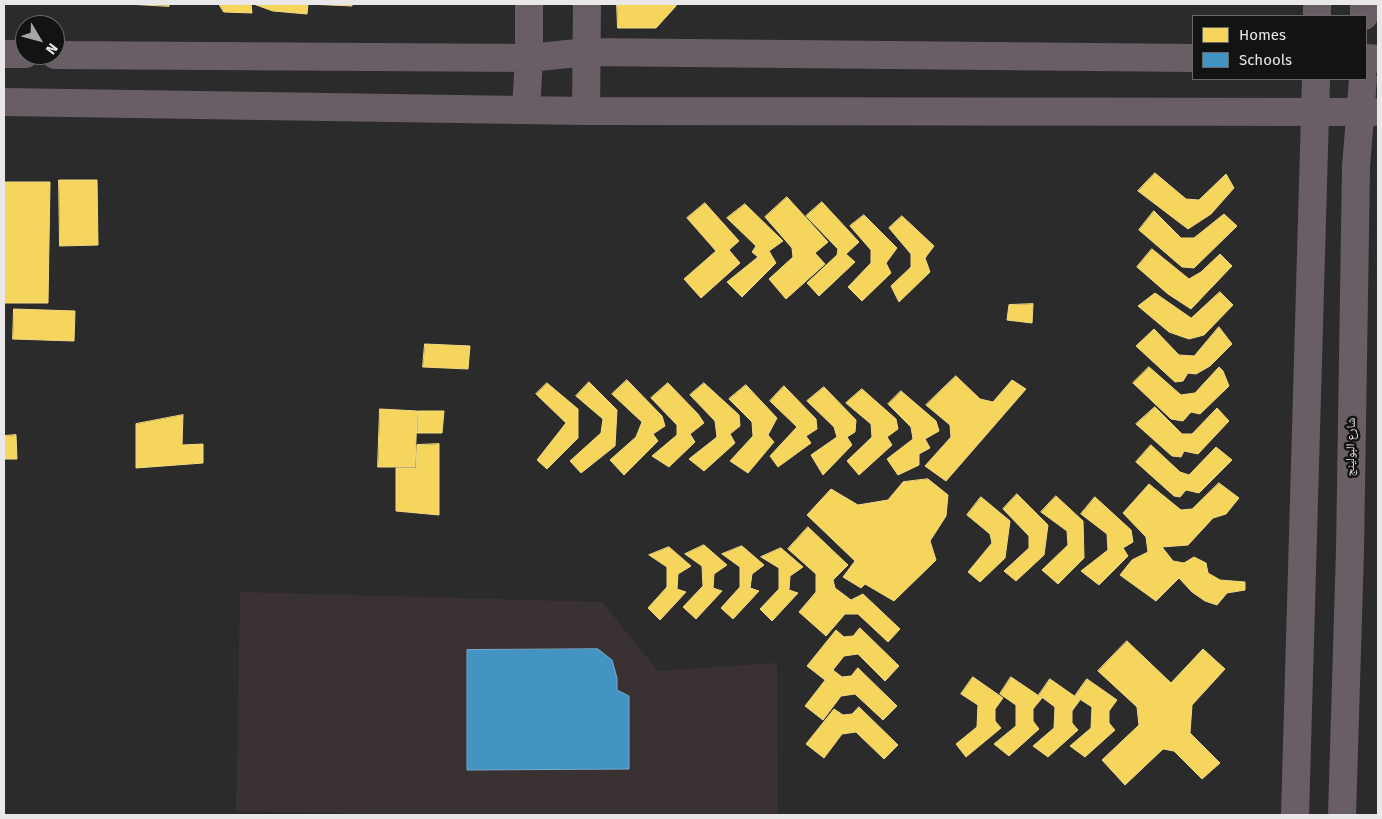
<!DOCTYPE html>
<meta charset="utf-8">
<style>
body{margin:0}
#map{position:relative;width:1382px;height:819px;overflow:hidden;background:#2c2b2b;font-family:"Fira Sans",sans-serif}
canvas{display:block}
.frame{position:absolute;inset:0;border:5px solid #e9e7e7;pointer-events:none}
.legend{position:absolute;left:1192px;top:15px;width:175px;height:65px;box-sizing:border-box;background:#141313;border:1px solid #696868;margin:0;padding:6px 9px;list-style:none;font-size:15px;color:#e9e7e7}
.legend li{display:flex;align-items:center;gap:10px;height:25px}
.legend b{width:25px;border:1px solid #696868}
.north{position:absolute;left:15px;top:15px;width:50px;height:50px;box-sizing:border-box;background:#141313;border:1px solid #696868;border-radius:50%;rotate:127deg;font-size:14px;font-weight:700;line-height:20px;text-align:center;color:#e9e7e7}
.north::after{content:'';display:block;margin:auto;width:18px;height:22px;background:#a7a5a5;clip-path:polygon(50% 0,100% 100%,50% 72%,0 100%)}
</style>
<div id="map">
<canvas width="1382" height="819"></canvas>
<div class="frame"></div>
<ul class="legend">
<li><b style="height:14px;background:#f6d55c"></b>Homes</li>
<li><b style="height:14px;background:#4393c3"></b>Schools</li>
</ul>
<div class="north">N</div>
</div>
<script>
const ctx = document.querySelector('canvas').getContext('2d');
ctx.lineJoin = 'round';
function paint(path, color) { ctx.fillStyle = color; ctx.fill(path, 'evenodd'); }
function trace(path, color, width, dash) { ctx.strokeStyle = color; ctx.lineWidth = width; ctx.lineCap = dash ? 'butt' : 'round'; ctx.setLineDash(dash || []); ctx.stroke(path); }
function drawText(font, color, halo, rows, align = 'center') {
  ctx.font = font + ' "Fira Sans","Noto Naskh Arabic",sans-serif'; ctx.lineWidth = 5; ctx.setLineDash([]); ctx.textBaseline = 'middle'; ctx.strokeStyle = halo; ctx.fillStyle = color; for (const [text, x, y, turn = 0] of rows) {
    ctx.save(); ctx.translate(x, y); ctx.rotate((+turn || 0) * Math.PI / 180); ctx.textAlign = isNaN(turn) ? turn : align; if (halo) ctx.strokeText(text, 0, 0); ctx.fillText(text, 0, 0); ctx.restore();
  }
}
paint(new Path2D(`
 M 240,592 L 602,602 L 658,671 L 777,663 L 778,815 L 432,815 L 236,811 Z`), '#3a3232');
const homes = new Path2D(`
 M 127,4 L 169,4 L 169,6 Z
 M 219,4 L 251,4 L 252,13 L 224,12 Z
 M 254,4 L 352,4 L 352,6 L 308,4 L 307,14 L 273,11 Z
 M 617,4 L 676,4 L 676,6 L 656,28 L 618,28 Z
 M 1155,173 L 1186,199 L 1199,200 L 1226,174 L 1234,188 L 1211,214 L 1188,229 L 1138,191 Z
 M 59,180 L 97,180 L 98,245 L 60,246 Z
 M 4,182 L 50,182 L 48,303 L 4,303 Z
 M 787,197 L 828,242 L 815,253 L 825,264 L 786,299 L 769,279 L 793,257 L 792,248 L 765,217 Z
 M 822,202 L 859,242 L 846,254 L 855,262 L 819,296 L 807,283 L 837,255 L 838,249 L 806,216 Z
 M 705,203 L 739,241 L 729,250 L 740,263 L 701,298 L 684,279 L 716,251 L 687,218 Z
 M 745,204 L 783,241 L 769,251 L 776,263 L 742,297 L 727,282 L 758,257 L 752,252 L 756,246 L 727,218 Z
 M 1154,211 L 1181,238 L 1194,238 L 1224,214 L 1237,226 L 1194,268 L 1182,267 L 1139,230 Z
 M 864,215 L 897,248 L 886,263 L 891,273 L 862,301 L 848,287 L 871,263 L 871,250 L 850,226 Z
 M 902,216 L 934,246 L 925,258 L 930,272 L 899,302 L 891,286 L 911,267 L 911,254 L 889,228 Z
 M 1152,249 L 1189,279 L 1201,272 L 1220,254 L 1232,266 L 1191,309 L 1168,294 L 1137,267 Z
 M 1220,292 L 1233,305 L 1204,335 L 1189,339 L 1169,332 L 1138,306 L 1155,293 L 1191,318 Z
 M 1033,304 L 1032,323 L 1007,320 L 1009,305 Z
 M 14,309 L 75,311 L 74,341 L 13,339 Z
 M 1219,327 L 1232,344 L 1210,366 L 1196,374 L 1188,373 L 1183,381 L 1175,382 L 1136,346 L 1154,329 L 1179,355 L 1194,356 Z
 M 425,344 L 470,346 L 468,369 L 423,367 Z
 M 1149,367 L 1181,395 L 1195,393 L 1219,367 L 1223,371 L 1229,386 L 1200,414 L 1191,412 L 1183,421 L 1171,419 L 1133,383 Z
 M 956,376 L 980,399 L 993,402 L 1012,380 L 1026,389 L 946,481 L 925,466 L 951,437 L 950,425 L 926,405 Z
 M 627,380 L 662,416 L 665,426 L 653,434 L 658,441 L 624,475 L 610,460 L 636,437 L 642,422 L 612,394 Z
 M 589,382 L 617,410 L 615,446 L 581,473 L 570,461 L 601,433 L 603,419 L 576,396 Z
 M 547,383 L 578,409 L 578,438 L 547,469 L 537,460 L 566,423 L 536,394 Z
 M 668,383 L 698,414 L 704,423 L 690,434 L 695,442 L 669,467 L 652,456 L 677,435 L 677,425 L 651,398 Z
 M 704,383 L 739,415 L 740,426 L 730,434 L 735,443 L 704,471 L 689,459 L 717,437 L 715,421 L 690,395 Z
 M 746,385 L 777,418 L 768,435 L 774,442 L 748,473 L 730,461 L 753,436 L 752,422 L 729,399 Z
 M 784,386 L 816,419 L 817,429 L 806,436 L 811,443 L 778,467 L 770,456 L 797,427 L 770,401 Z
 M 824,387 L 856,420 L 855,432 L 847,437 L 852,445 L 823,475 L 811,455 L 837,437 L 834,427 L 807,401 Z
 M 862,389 L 896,419 L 898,429 L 887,437 L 892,445 L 859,475 L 847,461 L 872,437 L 871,424 L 846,403 Z
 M 901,391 L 936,421 L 939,431 L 925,439 L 930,448 L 919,454 L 919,465 L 898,475 L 887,459 L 913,439 L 911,427 L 888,404 Z
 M 1155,407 L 1182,434 L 1192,434 L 1217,408 L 1229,421 L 1198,454 L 1184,451 L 1181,457 L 1172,456 L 1136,424 Z
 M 380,409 L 417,411 L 415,467 L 378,467 Z
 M 418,411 L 444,411 L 442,433 L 417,433 Z
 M 183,415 L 182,445 L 203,444 L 203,463 L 136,468 L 136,424 Z
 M 16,435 L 17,459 L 4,459 L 4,436 Z
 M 439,444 L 439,515 L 396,511 L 396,468 L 416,468 L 417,445 Z
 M 1151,445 L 1180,472 L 1189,475 L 1216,447 L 1232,460 L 1199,493 L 1186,490 L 1180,497 L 1174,496 L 1136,462 Z
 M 928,479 L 948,495 L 946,516 L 930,541 L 936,560 L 894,601 L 865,584 L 861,588 L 843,577 L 855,561 L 807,515 L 831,489 L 858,505 L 888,500 L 903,482 Z
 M 1219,483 L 1239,498 L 1226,514 L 1213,518 L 1188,545 L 1162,547 L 1173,561 L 1184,563 L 1194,557 L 1206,563 L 1208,573 L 1220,580 L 1245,582 L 1245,590 L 1227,593 L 1217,605 L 1205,601 L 1192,592 L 1179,578 L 1156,601 L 1120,575 L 1132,560 L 1148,552 L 1146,537 L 1123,513 L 1149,484 L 1181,510 L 1192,509 Z
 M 1017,494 L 1048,525 L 1044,555 L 1016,581 L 1004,571 L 1029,548 L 1029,536 L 1003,509 Z
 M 1056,496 L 1083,521 L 1084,558 L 1058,584 L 1042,570 L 1068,545 L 1067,531 L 1041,512 Z
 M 981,497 L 1010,521 L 1005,558 L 980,582 L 968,572 L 992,543 L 990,534 L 967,515 Z
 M 1095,497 L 1131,530 L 1133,542 L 1123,548 L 1128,556 L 1099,585 L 1081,571 L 1108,550 L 1107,534 L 1081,514 Z
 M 808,527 L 848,565 L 833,580 L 835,588 L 851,600 L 863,594 L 900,629 L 888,642 L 858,614 L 845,614 L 826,636 L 799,612 L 816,592 L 816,574 L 788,549 Z
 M 704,545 L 727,565 L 714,574 L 713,588 L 722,591 L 696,619 L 683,607 L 703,586 L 702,566 L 685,554 Z
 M 742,546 L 764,565 L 752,574 L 750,588 L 759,591 L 733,619 L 721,608 L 740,587 L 740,567 L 722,554 Z
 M 669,547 L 691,566 L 678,574 L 677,589 L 686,592 L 660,620 L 648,608 L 667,587 L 667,567 L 649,555 Z
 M 781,548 L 803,567 L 790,576 L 789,590 L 798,593 L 772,621 L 760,609 L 779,589 L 779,568 L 761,557 Z
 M 860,628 L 899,666 L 885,681 L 858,654 L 844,656 L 825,680 L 807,666 L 836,630 L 844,637 L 853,636 Z
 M 1127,641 L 1171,683 L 1203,649 L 1225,669 L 1192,705 L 1190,733 L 1220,763 L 1202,779 L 1174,751 L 1163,749 L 1125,785 L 1102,760 L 1139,725 L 1137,707 L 1098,671 Z
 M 858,668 L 897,706 L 883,720 L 855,694 L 841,696 L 823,720 L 805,706 L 833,670 L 842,677 L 851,676 Z
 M 973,677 L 1003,698 L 995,709 L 995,721 L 1001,728 L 966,757 L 956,744 L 977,727 L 978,705 L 961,694 Z
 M 1011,677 L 1042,698 L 1033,709 L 1033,721 L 1039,729 L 1009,756 L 994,744 L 1016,726 L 1016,705 L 1000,694 Z
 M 1050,679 L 1080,700 L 1072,711 L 1072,723 L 1078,730 L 1048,757 L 1033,746 L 1054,728 L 1055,707 L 1039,695 Z
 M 1087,679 L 1117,700 L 1109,711 L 1109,723 L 1115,730 L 1085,757 L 1070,746 L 1091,728 L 1092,707 L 1075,696 Z
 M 859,707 L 898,745 L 884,759 L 856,732 L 842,734 L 824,758 L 806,744 L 834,709 L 843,715 L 852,714 Z`);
paint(homes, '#f6d55c');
trace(homes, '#f2da86', 1);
const schools = new Path2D(`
 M 598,649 L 612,660 L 617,678 L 617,690 L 629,696 L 629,769 L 467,770 L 467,650 Z`);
paint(schools, '#4393c3');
trace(schools, '#75acce', 1);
trace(new Path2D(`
 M 1317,16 L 1317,4
 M 1364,16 L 1364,4
 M 4,54 L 25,54
 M 55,55 L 529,58 L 587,52 L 1193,58
 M 1366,58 L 1378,59
 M 4,102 L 586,111 L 1378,112
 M 526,110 L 529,58 L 529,4
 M 586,111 L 587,4
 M 1295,815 L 1316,79
 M 1342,815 L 1350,551 L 1356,167 L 1363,79`), '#695e65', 28);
drawText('12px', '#e9e7e7', '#141313', [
 ["شارع البولينج",1351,447,-89]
]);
</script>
